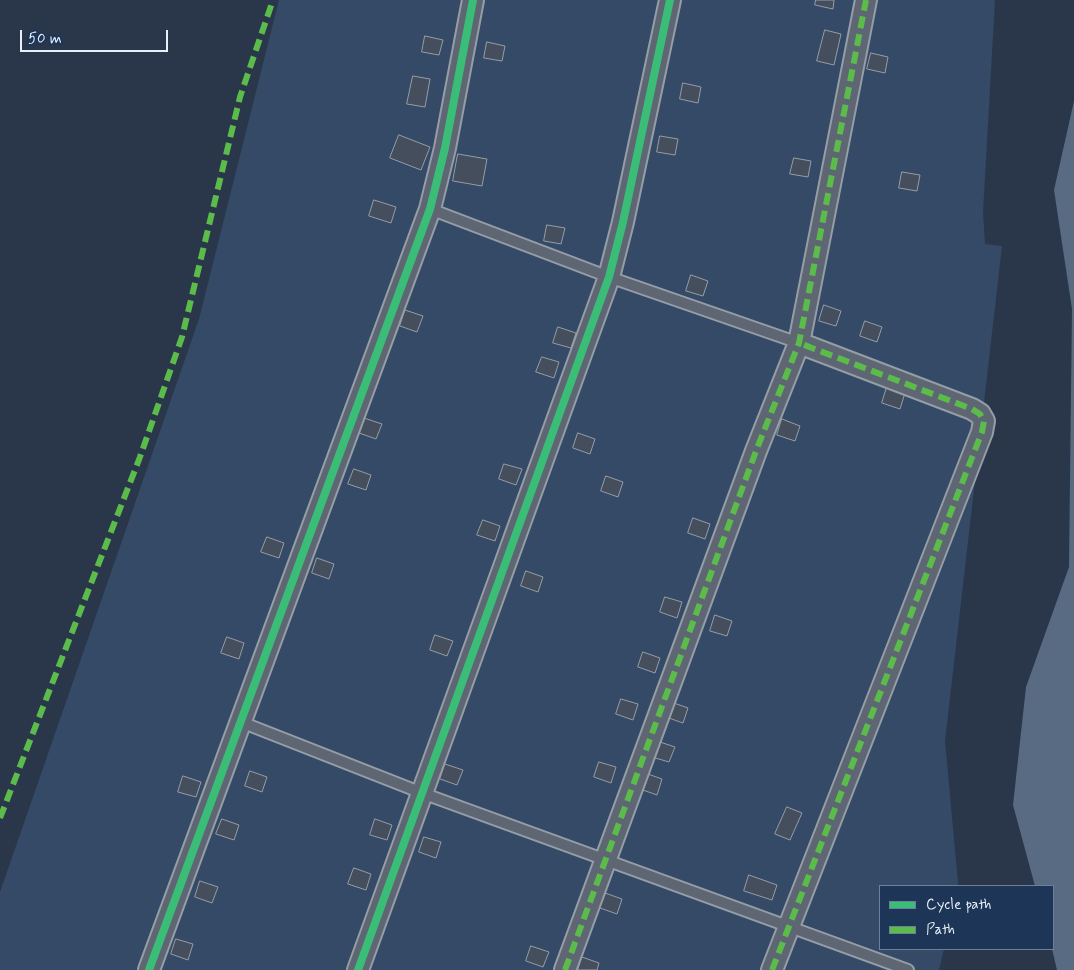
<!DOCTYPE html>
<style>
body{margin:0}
#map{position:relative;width:1074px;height:970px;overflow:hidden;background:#2a374a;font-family:Mynerve,sans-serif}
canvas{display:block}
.legend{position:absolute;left:879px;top:885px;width:175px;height:65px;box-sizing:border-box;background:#1d3557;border:1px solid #6e8097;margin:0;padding:6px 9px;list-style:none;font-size:15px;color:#e8f1f8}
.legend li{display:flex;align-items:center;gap:10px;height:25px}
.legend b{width:25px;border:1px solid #6e8097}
.scale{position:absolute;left:20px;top:30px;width:148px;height:22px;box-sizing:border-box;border:2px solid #e8f1f8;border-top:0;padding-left:6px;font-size:15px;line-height:18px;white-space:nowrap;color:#e8f1f8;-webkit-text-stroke:4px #1d3557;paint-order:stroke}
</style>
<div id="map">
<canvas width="1074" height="970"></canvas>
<ul class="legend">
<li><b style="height:6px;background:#3abd76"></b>Cycle path</li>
<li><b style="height:6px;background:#5cbc4b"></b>Path</li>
</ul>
<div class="scale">50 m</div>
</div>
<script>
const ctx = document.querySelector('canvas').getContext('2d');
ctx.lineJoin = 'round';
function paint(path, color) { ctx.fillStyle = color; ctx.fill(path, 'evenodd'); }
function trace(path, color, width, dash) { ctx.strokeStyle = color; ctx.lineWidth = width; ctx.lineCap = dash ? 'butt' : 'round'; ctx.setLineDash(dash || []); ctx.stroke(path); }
paint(new Path2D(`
 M 279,0 L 995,0 L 983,212 L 985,244 L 1002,246 L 945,741 L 958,883 L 957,886 L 880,886 L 880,949 L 944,949 L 939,970 L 0,970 L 0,892 L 199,319 Z`), '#354a67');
paint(new Path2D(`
 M 1074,101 L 1074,970 L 1057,970 L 1052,949 L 1053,886 L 1035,886 L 1013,805 L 1026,687 L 1069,567 L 1072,309 L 1054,190 Z`), '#586b83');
const building = new Path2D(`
 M 816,0 L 834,0 L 833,9 L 815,5 Z
 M 825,30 L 841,34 L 834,65 L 817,61 Z
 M 425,36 L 443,40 L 439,55 L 422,52 Z
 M 487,42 L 505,46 L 502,61 L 484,58 Z
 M 871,53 L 888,57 L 885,73 L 867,69 Z
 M 413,76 L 430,79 L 425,107 L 407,104 Z
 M 683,83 L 701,87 L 698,103 L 680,99 Z
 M 399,135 L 430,147 L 421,170 L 390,158 Z
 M 660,136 L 678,139 L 675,155 L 657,152 Z
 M 458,154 L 487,159 L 482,186 L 453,181 Z
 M 794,158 L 811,161 L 808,177 L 790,174 Z
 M 902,172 L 920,175 L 917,191 L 899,188 Z
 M 374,200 L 396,207 L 391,223 L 369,216 Z
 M 547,225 L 565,228 L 561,244 L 544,241 Z
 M 691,275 L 708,281 L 703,296 L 686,291 Z
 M 824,305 L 841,311 L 836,326 L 819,321 Z
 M 405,310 L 423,316 L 417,332 L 400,326 Z
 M 865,321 L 882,327 L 877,342 L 860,336 Z
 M 558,327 L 576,333 L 571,348 L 553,343 Z
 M 542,357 L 559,362 L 554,378 L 536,372 Z
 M 887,387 L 905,393 L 900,409 L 882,403 Z
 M 364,418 L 382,424 L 376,439 L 359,433 Z
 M 782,419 L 800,426 L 795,441 L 777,435 Z
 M 578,433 L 595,439 L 590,454 L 573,448 Z
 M 504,464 L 522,469 L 516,485 L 499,479 Z
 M 354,469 L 371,475 L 366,490 L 348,484 Z
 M 606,476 L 623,482 L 618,497 L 601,491 Z
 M 693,518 L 710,524 L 705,539 L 688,533 Z
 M 483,520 L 500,526 L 495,541 L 477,535 Z
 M 267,537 L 284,543 L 279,558 L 261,552 Z
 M 317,558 L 334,564 L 329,579 L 312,573 Z
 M 526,571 L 543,577 L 538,592 L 521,586 Z
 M 665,597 L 682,602 L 677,618 L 660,612 Z
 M 715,615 L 732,621 L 727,636 L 710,631 Z
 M 435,635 L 453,641 L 447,656 L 430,650 Z
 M 227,637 L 244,643 L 239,659 L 221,653 Z
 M 643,652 L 660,658 L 655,673 L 638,667 Z
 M 621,699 L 638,704 L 633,720 L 616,714 Z
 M 671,702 L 688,708 L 683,723 L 666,717 Z
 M 657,741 L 675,747 L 669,762 L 652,757 Z
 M 599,762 L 616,767 L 611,783 L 594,777 Z
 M 445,764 L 463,770 L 457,785 L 440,779 Z
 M 250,771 L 267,777 L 262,792 L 245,786 Z
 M 645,773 L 662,779 L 657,795 L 640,789 Z
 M 183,776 L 201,782 L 196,797 L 178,792 Z
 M 787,807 L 802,813 L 790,840 L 775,834 Z
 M 222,819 L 239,825 L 234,840 L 216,834 Z
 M 375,819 L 392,825 L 387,840 L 370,835 Z
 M 424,837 L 441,842 L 436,858 L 419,852 Z
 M 354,868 L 371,874 L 366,890 L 348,884 Z
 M 749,875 L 777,885 L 772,900 L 744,891 Z
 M 200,881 L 218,887 L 212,903 L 195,897 Z
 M 605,893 L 622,899 L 617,914 L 600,908 Z
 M 176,939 L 193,944 L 188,960 L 171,954 Z
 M 531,946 L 549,952 L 543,967 L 526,961 Z
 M 582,957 L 599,963 L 597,970 L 578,970 Z`);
paint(building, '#444e5c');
trace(building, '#959da7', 1);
const service = new Path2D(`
 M 430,209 L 609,277 L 799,343
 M 241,722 L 422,793 L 908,970`);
const minor = new Path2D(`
 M 149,970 L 430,209 L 445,148 L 473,0
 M 358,970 L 609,277 L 623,222 L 670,0
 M 565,970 L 756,451 L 799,343 L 866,0
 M 772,970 L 982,432 L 984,421 L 980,414 L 972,409 L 799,343`);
trace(service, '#959da7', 14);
trace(minor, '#959da7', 24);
trace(service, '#5d6672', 10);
trace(minor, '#5d6672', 20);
trace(new Path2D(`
 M 0,818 L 140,457 L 182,337 L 240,97 L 273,0
 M 565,970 L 756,451 L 799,343 L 866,0
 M 772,970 L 982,432 L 984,421 L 980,414 L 972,409 L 799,343`), '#5cbc4b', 6, [12, 6]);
trace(new Path2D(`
 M 149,970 L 430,209 L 445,148 L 473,0
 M 358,970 L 609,277 L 623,222 L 670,0`), '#3abd76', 8);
</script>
